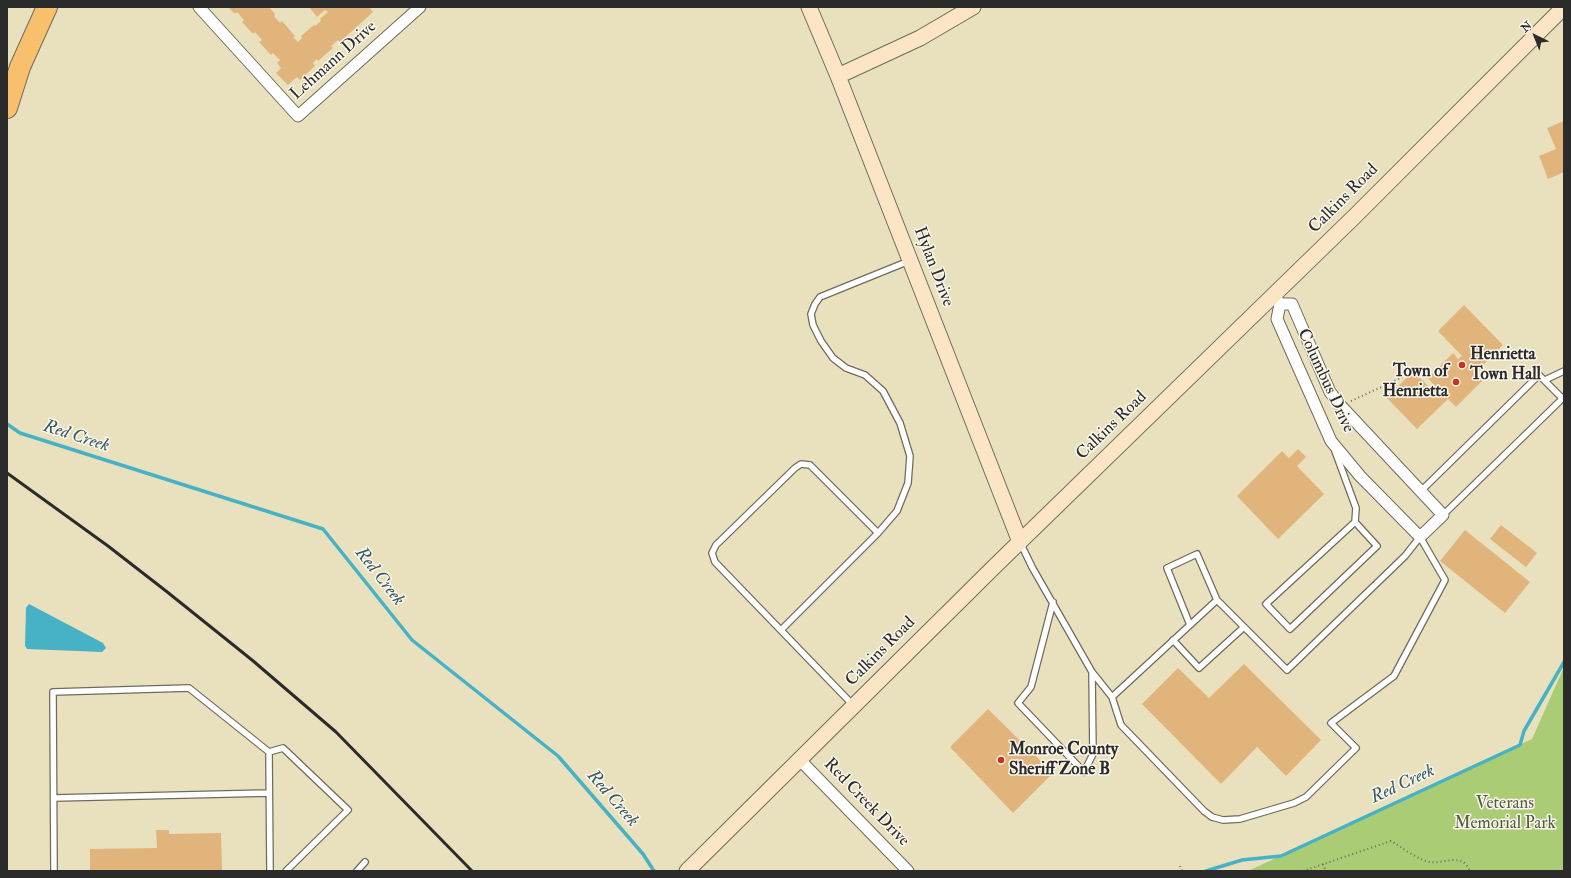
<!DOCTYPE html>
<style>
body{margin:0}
#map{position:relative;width:1571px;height:878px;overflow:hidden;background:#e9e1bd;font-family:"IM FELL Double Pica",serif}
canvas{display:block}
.frame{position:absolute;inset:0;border:8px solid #2b2b2b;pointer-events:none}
.north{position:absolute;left:1515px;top:16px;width:40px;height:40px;-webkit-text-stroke:3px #fbf7ec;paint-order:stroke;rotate:317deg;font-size:11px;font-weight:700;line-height:16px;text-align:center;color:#2b2b2b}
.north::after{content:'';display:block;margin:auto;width:14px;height:18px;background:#2b2b2b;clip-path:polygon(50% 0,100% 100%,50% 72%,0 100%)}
</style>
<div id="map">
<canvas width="1571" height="878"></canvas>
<div class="frame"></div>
<div class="north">N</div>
</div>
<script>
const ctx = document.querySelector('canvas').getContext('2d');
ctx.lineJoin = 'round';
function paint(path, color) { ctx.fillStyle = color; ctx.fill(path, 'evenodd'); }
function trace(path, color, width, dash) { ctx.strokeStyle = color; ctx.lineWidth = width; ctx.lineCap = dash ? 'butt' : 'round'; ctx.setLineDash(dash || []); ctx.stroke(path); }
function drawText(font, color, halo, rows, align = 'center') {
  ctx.font = font + ' "IM FELL Double Pica",serif'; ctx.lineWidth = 3; ctx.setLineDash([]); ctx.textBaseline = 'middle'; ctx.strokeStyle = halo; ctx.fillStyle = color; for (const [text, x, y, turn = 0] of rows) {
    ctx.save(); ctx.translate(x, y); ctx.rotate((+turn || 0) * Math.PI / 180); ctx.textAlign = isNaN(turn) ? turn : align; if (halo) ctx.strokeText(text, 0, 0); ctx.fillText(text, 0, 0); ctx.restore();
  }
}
paint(new Path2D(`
 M 1564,667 L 1564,871 L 1248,871 L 1532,739 Z`), '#aacc75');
paint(new Path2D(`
 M 29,604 L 103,643 L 106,648 L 102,652 L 27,649 L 25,646 L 26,608 Z`), '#47b1c6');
trace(new Path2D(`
 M 7,424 L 20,433 L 323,529 L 412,640 L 558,756 L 643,854 L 654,871
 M 1206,871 L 1242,860 L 1281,856 L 1520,745 L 1524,731 L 1564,662`), '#47b1c6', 3.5);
paint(new Path2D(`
 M 228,7 L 269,7 L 275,14 L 274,16 L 280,23 L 282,21 L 295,36 L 293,37 L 298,42 L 302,38 L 301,36 L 314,25 L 315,26 L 321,21 L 320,19 L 328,12 L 325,10 L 317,17 L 309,7 L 371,7 L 370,8 L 373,12 L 340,42 L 338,40 L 331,46 L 333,48 L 318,61 L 317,59 L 313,63 L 315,66 L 300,80 L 297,77 L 288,85 L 276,73 L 281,68 L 277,63 L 280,60 L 273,53 L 271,55 L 259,42 L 262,40 L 255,32 L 253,34 L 242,22 L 244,20 L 237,12 L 235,14 Z
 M 1564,121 L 1564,172 L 1548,179 L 1539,156 L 1556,149 L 1547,128 Z
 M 1464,305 L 1503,345 L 1475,373 L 1482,381 L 1456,407 L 1448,399 L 1417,429 L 1387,398 L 1413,371 L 1430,388 L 1434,385 L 1428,378 L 1453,353 L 1458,359 L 1462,356 L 1438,331 Z
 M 1298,449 L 1306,457 L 1297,466 L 1324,494 L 1278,539 L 1237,496 L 1282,451 L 1289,458 Z
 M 1501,525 L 1537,553 L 1526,567 L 1490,539 Z
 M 1465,530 L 1530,582 L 1505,613 L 1440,561 Z
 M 1244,664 L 1321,740 L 1286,776 L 1257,747 L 1221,784 L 1142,704 L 1178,668 L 1209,698 Z
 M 988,709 L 1053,773 L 1013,813 L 950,747 Z
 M 156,830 L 169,830 L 169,834 L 221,833 L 222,871 L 90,871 L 90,849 L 157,848 Z`), '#e1b47c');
const lane = new Path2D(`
 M 1545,380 L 1564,371
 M 1335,451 L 1356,508 L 1355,522 L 1266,604 L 1290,629 L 1377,546 L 1355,522
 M 1421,491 L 1539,375 L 1563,399
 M 1443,515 L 1564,397
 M 1020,542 L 1032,567 L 1092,672 L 1112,697 L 1121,725 L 1204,811 L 1212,817 L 1223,820 L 1240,819 L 1294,803 L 1306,797 L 1356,748 L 1331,723 L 1394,676 L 1445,580 L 1420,537 L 1405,556 L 1287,670 L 1217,600 L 1112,697
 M 1053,602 L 1031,687 L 1018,703 L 1084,772 L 1093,754 L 1092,672
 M 1190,625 L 1167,568 L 1197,554 L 1217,600
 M 781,630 L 878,533
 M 1173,640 L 1199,668 L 1244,627
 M 853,705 L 715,562 L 712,553 L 716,545 L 795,468 L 801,464 L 810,465 L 878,533 L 897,511 L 908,483 L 910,456 L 900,423 L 883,391 L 865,375 L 846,368 L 833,358 L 821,341 L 813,325 L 811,314 L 815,304 L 820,297 L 909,261
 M 269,752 L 283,748 L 348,810 L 286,871
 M 54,798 L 269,793
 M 54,871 L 53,692 L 189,688 L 269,752 L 270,871
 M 357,871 L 365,862`);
const street = new Path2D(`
 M 199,7 L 298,116 L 420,7
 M 1274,295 L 1280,304 L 1277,319 L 1331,441 L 1360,476 L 1420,537 L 1443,515 L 1341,406 L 1330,392 L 1292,304 L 1280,304
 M 799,759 L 908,871`);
const secondary = new Path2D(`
 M 809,7 L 838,76 L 1020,542
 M 838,76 L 920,38 L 973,7
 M 687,871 L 997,564 L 1355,216 L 1564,7`);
const highway = new Path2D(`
 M 7,108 L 20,67 L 47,7`);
trace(lane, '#6e6b5e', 8);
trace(street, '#6e6b5e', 13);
trace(secondary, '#6e6b5e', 17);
trace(highway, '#6e6b5e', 22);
trace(new Path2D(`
 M 1351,401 L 1403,377
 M 1323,864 L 1326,871
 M 1180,866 L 1182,871
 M 1303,871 L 1391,841 C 1400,846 1421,862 1431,862 C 1445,864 1462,852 1470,871`), '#6e6b5e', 2, [1, 3]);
trace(lane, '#fff', 5.5);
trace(street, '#fff', 11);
trace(secondary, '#fce5c4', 15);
trace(highway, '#f8bf6c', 20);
trace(new Path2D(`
 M 7,473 L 108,546 L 166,591 L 252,660 L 336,732 L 472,871`), '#2b2b2b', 3);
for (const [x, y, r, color] of [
 [1462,365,4,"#c8321e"],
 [1456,382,4,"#c8321e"],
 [1001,760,4,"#c8321e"]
]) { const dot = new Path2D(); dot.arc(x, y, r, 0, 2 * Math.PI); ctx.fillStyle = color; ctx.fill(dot); trace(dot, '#fbf7ec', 1.5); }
drawText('17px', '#2b2b2b', '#fbf7ec', [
 ["Lehmann Drive",334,61,-42],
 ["Calkins Road",1344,199,-45],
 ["Hylan Drive",933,267,69],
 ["Columbus Drive",1325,381,65],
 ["Calkins Road",1112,426,-44],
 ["Calkins Road",881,652,-45],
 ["Red Creek Drive",866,803,46]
]);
drawText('bold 17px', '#2b2b2b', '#fbf7ec', [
 ["Henrietta",1470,355],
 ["Town Hall",1470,375],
 ["Town of",1448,372,"right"],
 ["Henrietta",1448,392,"right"],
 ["Monroe County",1009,750],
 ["Sheriff Zone B",1009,770]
], 'left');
drawText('17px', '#515b41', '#fbf7ec', [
 ["Veterans",1505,804],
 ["Memorial Park",1505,824]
]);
drawText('italic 18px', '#355a61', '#fbf7ec', [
 ["Red Creek",76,437,18],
 ["Red Creek",379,577,52],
 ["Red Creek",1403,785,-25],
 ["Red Creek",612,799,49]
]);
</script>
